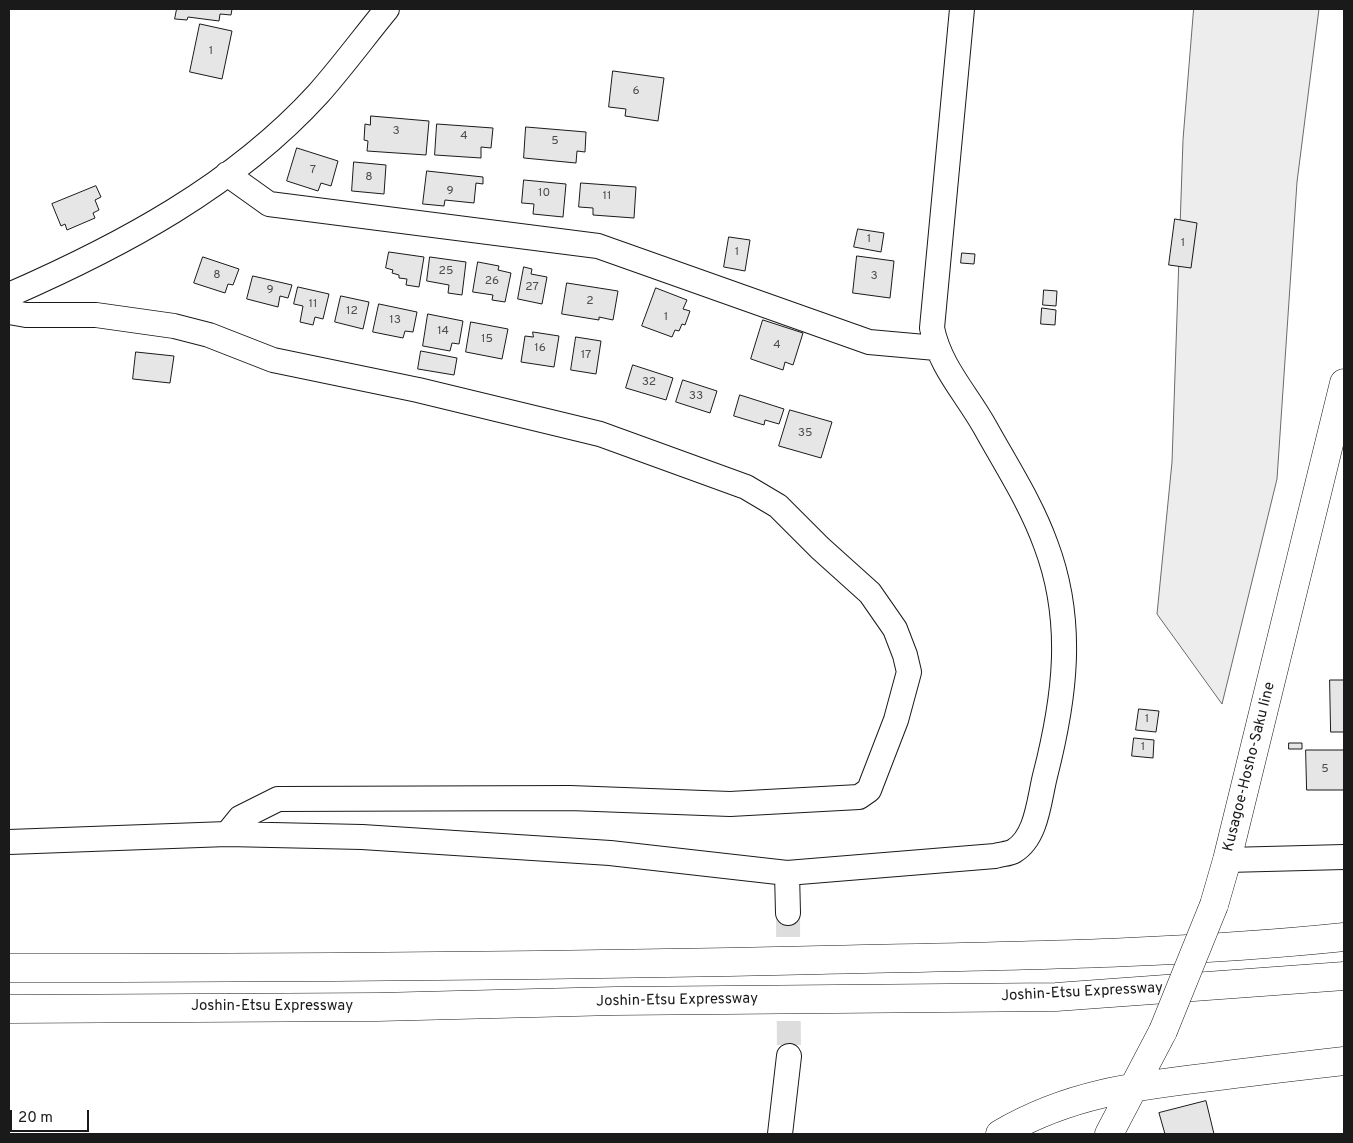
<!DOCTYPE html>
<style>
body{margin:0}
#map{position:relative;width:1353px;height:1143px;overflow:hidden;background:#fff;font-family:Overpass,sans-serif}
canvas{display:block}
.frame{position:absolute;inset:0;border:10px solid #1a1a1a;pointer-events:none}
.scale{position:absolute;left:10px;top:1110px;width:79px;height:22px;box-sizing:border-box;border:2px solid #1a1a1a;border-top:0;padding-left:6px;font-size:15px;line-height:18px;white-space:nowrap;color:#1a1a1a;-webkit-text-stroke:4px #fff;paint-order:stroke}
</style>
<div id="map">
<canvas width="1353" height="1143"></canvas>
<div class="frame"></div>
<div class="scale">20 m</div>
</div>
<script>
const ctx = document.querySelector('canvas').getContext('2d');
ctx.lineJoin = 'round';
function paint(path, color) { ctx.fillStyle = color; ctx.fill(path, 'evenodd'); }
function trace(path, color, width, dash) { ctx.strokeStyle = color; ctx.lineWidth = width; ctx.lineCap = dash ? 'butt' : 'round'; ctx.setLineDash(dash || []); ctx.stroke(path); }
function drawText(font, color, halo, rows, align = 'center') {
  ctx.font = font + ' Overpass,sans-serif'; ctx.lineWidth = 4; ctx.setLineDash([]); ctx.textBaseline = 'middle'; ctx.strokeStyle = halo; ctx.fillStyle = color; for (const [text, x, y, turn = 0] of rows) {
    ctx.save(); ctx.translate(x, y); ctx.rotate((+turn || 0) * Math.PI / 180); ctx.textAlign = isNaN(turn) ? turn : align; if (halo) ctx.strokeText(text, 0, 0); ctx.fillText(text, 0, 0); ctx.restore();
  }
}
const built = new Path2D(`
 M 1194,9 L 1319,9 L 1297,182 L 1277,479 L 1222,704 L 1157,614 L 1172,462 L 1183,140 Z`);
paint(built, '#ededed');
trace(built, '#6a6a6a', 1);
const building = new Path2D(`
 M 177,9 L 232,9 L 231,15 L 220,14 L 219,21 L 188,17 L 187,20 L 175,19 Z
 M 200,24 L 232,31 L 222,79 L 190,72 Z
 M 613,71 L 664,78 L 658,121 L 625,116 L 626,109 L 609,107 Z
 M 371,116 L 429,121 L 426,155 L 367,151 L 368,141 L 364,140 L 365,124 L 370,125 Z
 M 437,124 L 493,128 L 491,148 L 481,147 L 481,158 L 435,155 Z
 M 526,127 L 586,132 L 585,152 L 577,151 L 576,163 L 524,158 Z
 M 297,148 L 338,161 L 331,186 L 321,183 L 318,191 L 287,181 Z
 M 354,162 L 386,165 L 384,194 L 352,191 Z
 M 427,171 L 483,177 L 483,184 L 476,183 L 474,203 L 445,200 L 444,206 L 423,204 Z
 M 524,180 L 566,184 L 563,217 L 533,214 L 534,204 L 522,203 Z
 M 581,183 L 636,187 L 634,218 L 593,215 L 593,208 L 579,207 Z
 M 96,186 L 101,197 L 95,200 L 99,210 L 93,213 L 95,218 L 67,230 L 65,224 L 61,226 L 52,204 Z
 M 1175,219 L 1197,223 L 1191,268 L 1169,265 Z
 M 858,229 L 884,233 L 881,252 L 854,247 Z
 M 729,237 L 750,240 L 745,271 L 724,267 Z
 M 389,252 L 424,257 L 419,287 L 406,285 L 407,279 L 399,278 L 399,275 L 392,273 L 393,270 L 386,268 Z
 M 962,253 L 975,254 L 974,264 L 961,263 Z
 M 857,256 L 894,261 L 890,298 L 853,293 Z
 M 203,257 L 239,269 L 233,285 L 228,284 L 225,293 L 194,283 Z
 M 430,257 L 466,262 L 462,295 L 448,293 L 449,285 L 427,281 Z
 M 478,262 L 499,266 L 498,270 L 511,273 L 505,302 L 492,300 L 493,295 L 473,292 Z
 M 524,267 L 532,269 L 531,274 L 547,277 L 542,304 L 518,299 Z
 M 253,276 L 292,285 L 288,298 L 280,296 L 278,307 L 247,299 Z
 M 567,283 L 618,291 L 613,320 L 599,317 L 599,320 L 562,314 Z
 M 298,287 L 329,294 L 323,319 L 315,317 L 313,325 L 300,322 L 303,306 L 294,304 Z
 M 656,288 L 687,300 L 683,309 L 690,311 L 685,325 L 682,324 L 679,331 L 675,330 L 672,337 L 642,326 Z
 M 1044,290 L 1057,291 L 1056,306 L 1043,305 Z
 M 341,296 L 369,302 L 363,329 L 335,322 Z
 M 379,304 L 417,312 L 413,332 L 405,331 L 403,338 L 373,332 Z
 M 1042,308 L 1056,310 L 1055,325 L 1041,324 Z
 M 428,314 L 463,321 L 459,344 L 452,343 L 450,351 L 423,346 Z
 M 763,320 L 803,333 L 793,365 L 785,362 L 783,370 L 751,359 Z
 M 471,322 L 508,329 L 502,359 L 466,352 Z
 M 533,332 L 559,336 L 554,367 L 521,362 L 525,336 L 533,337 Z
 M 576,337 L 601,341 L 596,374 L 571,370 Z
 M 421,351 L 457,358 L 454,375 L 418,369 Z
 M 136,352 L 174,356 L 170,383 L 133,379 Z
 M 633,365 L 673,378 L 666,400 L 626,388 Z
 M 683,380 L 717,391 L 710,413 L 676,402 Z
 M 740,395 L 784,409 L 779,424 L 765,420 L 764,425 L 734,416 Z
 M 790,410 L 832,422 L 821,458 L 779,446 Z
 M 1330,680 L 1344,680 L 1344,732 L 1331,732 Z
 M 1139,709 L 1159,711 L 1156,732 L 1136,730 Z
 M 1134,738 L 1154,740 L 1153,758 L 1132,756 Z
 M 1289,743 L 1302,743 L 1302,749 L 1289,749 Z
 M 1306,750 L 1344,750 L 1344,790 L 1307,790 Z
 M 1206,1101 L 1214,1134 L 1165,1134 L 1159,1113 Z`);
paint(building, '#e6e6e6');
trace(building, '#1a1a1a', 1);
trace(new Path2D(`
 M 788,913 L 789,1056`), '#ddd', 24, [24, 12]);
const street = new Path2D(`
 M 227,174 L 269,204 L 598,246 L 869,342 L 936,348
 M 9,295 C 121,246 234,186 318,94 C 342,67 364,37 387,9
 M 9,312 L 26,315 L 96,315 L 174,326 L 209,335 L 273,360 L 418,390 L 600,434 L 746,487 L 778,506 L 820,548 L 870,593 L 895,629 L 905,655 L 909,672 L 896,720 L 869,790 L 859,797 L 730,804 L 570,798 L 278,799 L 240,818 L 227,834
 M 9,842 L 227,834 L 362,837 L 610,853 L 787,873 L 995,856 C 1001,854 1009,854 1014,851 C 1037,837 1039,800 1045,776 C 1065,698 1075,622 1046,545 C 1031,503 1006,465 985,427 C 966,393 940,367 932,328 L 962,9
 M 1227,860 L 1344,857
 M 787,873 L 788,913
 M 780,1134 L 789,1056`);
const secondary = new Path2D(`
 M 1214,905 L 1227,860 L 1344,383
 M 1000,1134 C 1068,1094 1134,1086 1211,1077 C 1256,1071 1300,1066 1344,1061
 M 1109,1134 L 1163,1031`);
const highway = new Path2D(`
 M 9,968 C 280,968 550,966 821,960 C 995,956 1171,955 1344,937
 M 9,1009 L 378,1007 L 615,1001 L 1056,997 L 1344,976`);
trace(street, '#1a1a1a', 26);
trace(secondary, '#1a1a1a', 29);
trace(highway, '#1a1a1a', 29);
trace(street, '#fff', 24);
trace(secondary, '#fff', 28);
trace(highway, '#fff', 28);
const secondaryBridge = new Path2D(`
 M 1163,1031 L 1214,905`);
trace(secondaryBridge, '#1a1a1a', 29, []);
trace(secondaryBridge, '#fff', 28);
drawText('12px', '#4d4d4d', null, [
 ["1",211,52],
 ["6",636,92],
 ["3",396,132],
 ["4",464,137],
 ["5",555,142],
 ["7",313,171],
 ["8",369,178],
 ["9",450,192],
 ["10",544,194],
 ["11",607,197],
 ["1",869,240],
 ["1",1183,244],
 ["1",737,253],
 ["25",446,272],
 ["8",217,276],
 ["3",874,277],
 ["26",492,282],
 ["27",532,288],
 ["9",270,291],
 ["2",590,302],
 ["11",313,305],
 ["12",352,312],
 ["1",666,318],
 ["13",395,321],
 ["14",443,332],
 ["15",487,340],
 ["4",777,346],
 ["16",540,349],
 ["17",586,356],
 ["32",649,383],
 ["33",696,397],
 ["35",805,434],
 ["1",1147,720],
 ["1",1143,748],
 ["5",1325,770]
]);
drawText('15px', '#1a1a1a', '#fff', [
 ["Kusagoe-Hosho-Saku line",1250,767,-76],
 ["Joshin-Etsu Expressway",1082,993,-3],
 ["Joshin-Etsu Expressway",677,1001,-1],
 ["Joshin-Etsu Expressway",272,1007]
]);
</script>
